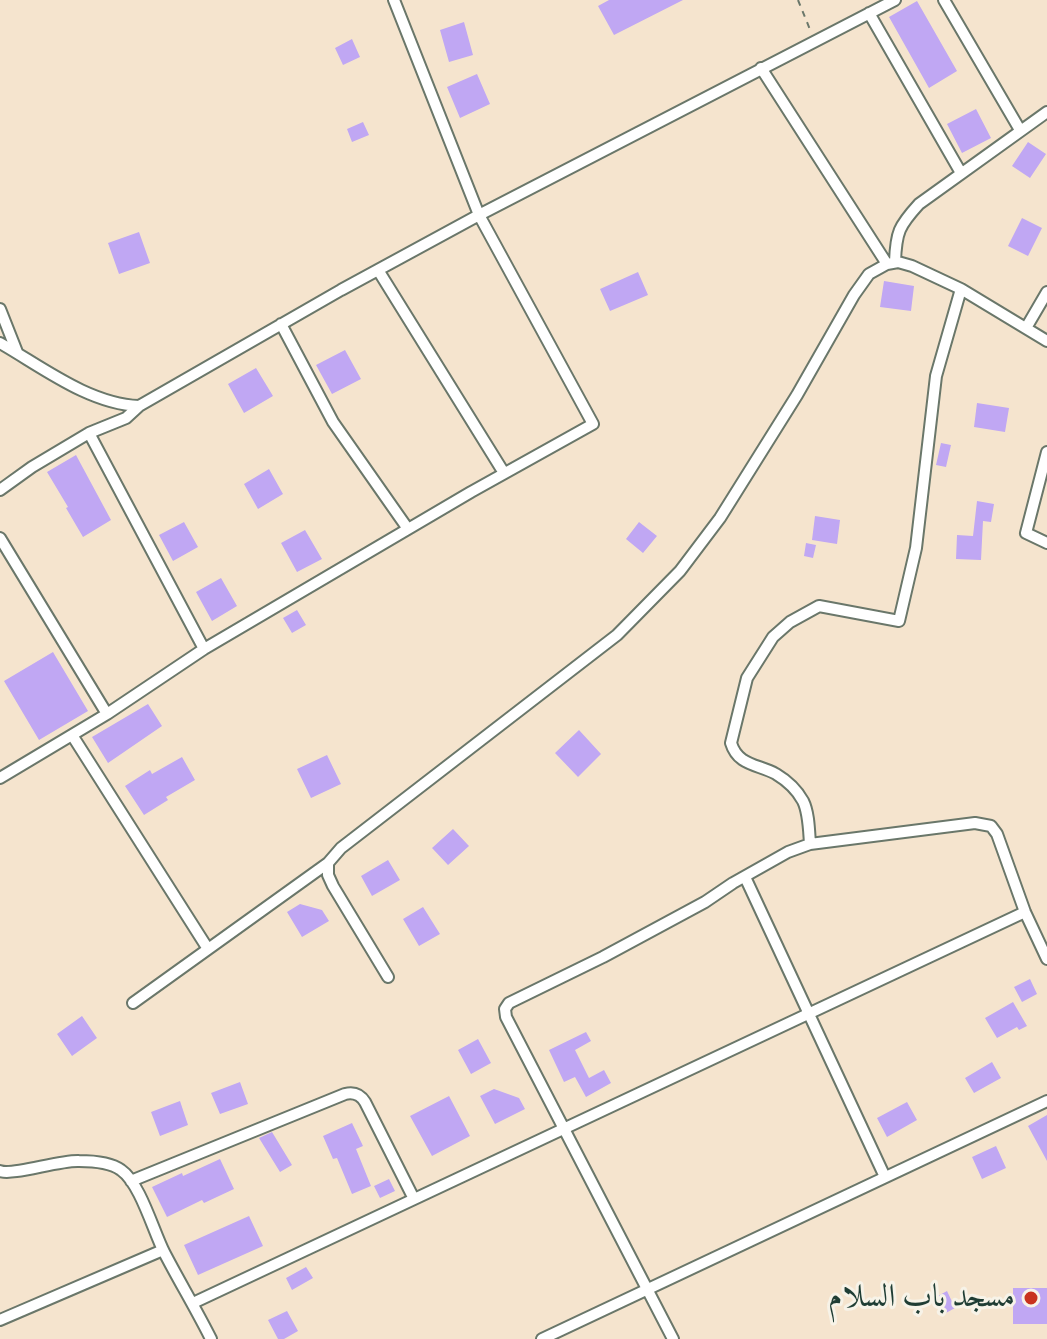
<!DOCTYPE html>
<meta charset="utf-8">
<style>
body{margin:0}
canvas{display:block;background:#f5e4ce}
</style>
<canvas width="1047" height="1339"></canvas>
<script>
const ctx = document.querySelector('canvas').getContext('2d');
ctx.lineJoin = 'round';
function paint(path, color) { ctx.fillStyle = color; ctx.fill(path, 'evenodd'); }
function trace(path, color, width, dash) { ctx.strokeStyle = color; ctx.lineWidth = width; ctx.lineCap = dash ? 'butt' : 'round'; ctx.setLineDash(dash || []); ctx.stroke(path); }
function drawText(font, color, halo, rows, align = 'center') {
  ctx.font = font + ' "IM FELL Great Primer",Amiri,serif'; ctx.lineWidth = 6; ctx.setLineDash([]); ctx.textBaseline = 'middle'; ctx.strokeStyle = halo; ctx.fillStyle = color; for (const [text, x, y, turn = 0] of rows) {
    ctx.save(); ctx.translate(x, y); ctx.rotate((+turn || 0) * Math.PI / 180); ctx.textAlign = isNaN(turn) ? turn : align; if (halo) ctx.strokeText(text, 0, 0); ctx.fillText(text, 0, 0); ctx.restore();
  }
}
paint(new Path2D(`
 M 609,0 L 683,0 L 614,35 L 598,6 Z
 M 917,1 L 957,71 L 929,88 L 889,17 Z
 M 464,22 L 473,55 L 449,62 L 440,30 Z
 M 352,39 L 360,57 L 343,65 L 335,48 Z
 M 477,74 L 490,104 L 460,118 L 447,87 Z
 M 976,109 L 991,138 L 962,153 L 947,124 Z
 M 363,122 L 369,135 L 352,142 L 347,129 Z
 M 1028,142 L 1046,154 L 1030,178 L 1012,166 Z
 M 1022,218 L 1042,228 L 1028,256 L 1008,246 Z
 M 139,232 L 150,263 L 119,274 L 108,243 Z
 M 638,272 L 648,295 L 610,311 L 600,289 Z
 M 884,281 L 914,286 L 911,311 L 880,307 Z
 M 345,350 L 361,379 L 332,394 L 316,365 Z
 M 256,368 L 273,396 L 244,413 L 228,384 Z
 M 977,403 L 1009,408 L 1005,432 L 974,427 Z
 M 941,443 L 951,445 L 946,467 L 936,465 Z
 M 76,455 L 111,520 L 83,537 L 66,508 L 68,507 L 47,472 Z
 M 269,469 L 283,494 L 258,509 L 244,484 Z
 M 977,501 L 994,504 L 991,522 L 983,521 L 981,560 L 956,559 L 957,535 L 973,536 Z
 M 815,516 L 840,520 L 837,544 L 812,540 Z
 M 184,522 L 198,547 L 173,561 L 159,535 Z
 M 639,522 L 657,536 L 643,553 L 626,539 Z
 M 305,530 L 322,559 L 297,572 L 281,543 Z
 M 806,543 L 816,545 L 813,558 L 804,556 Z
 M 221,578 L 237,606 L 212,621 L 196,592 Z
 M 297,610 L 306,625 L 292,633 L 283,618 Z
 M 53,652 L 88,711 L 39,740 L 4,681 Z
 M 148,704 L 162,726 L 108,763 L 92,737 Z
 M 579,730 L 601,754 L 578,777 L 555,753 Z
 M 327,755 L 341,784 L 311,798 L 297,769 Z
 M 182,757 L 195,780 L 166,797 L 168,800 L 144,815 L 125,786 L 150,770 L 152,774 Z
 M 453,829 L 469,846 L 448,865 L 432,848 Z
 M 388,860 L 400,880 L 372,896 L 361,876 Z
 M 300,904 L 322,910 L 329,921 L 302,937 L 287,912 Z
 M 423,907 L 440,934 L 419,946 L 403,919 Z
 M 1030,979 L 1037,994 L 1022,1002 L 1014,987 Z
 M 1013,1002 L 1027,1026 L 1019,1030 L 1017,1027 L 997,1038 L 985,1018 Z
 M 82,1016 L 97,1038 L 72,1056 L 57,1034 Z
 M 586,1032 L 591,1041 L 575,1050 L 589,1078 L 604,1070 L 611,1083 L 586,1097 L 575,1077 L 564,1082 L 549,1050 Z
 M 478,1039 L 491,1063 L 471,1074 L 458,1050 Z
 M 992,1062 L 1001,1078 L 974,1093 L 965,1078 Z
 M 240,1082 L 248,1104 L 220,1114 L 211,1093 Z
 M 494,1089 L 519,1098 L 525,1109 L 495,1124 L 480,1096 Z
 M 449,1096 L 470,1136 L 432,1156 L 410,1116 Z
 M 180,1101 L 188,1125 L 160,1136 L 151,1112 Z
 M 907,1102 L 917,1120 L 887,1137 L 877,1118 Z
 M 1047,1115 L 1047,1161 L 1028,1126 Z
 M 352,1123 L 363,1146 L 356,1149 L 371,1186 L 352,1194 L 337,1158 L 333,1159 L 323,1136 Z
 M 272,1132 L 292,1165 L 280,1172 L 259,1138 Z
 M 996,1146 L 1006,1168 L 982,1179 L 972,1157 Z
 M 220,1159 L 234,1189 L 204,1203 L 202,1200 L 167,1217 L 152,1187 L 182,1173 L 183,1176 Z
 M 389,1179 L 395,1191 L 380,1198 L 374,1186 Z
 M 249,1216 L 263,1246 L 198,1275 L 184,1245 Z
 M 306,1267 L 313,1278 L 292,1290 L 286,1278 Z
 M 1013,1288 L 1047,1288 L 1047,1324 L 1013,1324 Z
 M 947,1291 L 955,1308 L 944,1314 L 936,1297 Z
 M 287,1311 L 298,1331 L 284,1339 L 278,1339 L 268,1320 Z`), '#c0a7f3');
const street = new Path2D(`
 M 944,0 L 1020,130
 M 869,13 L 961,173
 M 761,68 L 887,264
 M 895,262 C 896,232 899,226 919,204 L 1047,112
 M 378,270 L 504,473
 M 0,309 L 17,352
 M 281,324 L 333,422 L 408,529
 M 1026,328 L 1047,292
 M 0,343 C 42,367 89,404 139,406
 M 89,433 L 204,649
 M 1047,452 L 1026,533 L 1047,543
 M 0,490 L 32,467 L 89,433 L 126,418 L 139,406 L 341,290 L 479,215 L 895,0
 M 0,538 L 107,714
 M 72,735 L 208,949
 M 0,778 L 107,714 L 204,649 L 471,492 L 593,424 L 479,215 L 394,0
 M 810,844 C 809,831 809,813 803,801 C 797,790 786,780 776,774 C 758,764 738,766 731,743 L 747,678 L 773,637 L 790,622 L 819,606 L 899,621 L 916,548 L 936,376 L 961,289
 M 745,877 L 885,1177
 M 388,977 L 333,886 L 328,875 L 328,863 L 341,848 L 617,635 L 680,571 L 720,518 L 797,395 L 854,295 L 869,274 L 887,264 L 898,262 L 912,266 L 961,289 L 1047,341
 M 133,1003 L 328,863
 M 0,1171 C 12,1176 59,1160 79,1161 C 91,1161 110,1162 121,1170 C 140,1183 153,1230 164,1252 C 179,1281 196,1309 211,1339
 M 131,1181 L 345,1094 C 353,1092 360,1094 365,1102 L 414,1199
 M 193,1303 L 1025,912
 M 0,1320 L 163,1250
 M 542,1339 L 1047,1101
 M 673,1339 L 506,1017 L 505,1009 L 509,1003 L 603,957 L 705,902 L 733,883 L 788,852 L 810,844 L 975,823 L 991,826 L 997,834 L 1025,912 L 1047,959`);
trace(street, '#6a776a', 14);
trace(new Path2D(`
 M 798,0 L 811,32`), '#6a776a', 2, [6, 6]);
trace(street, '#fff', 10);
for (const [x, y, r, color] of [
 [1031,1298,8,"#c8321e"]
]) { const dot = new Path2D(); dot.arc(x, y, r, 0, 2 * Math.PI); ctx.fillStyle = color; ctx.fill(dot); trace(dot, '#f7f3e8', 3); }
drawText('32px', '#1f3d34', '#f7f3e8', [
 ["مسجد باب السلام",1015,1298]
], 'right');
</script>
